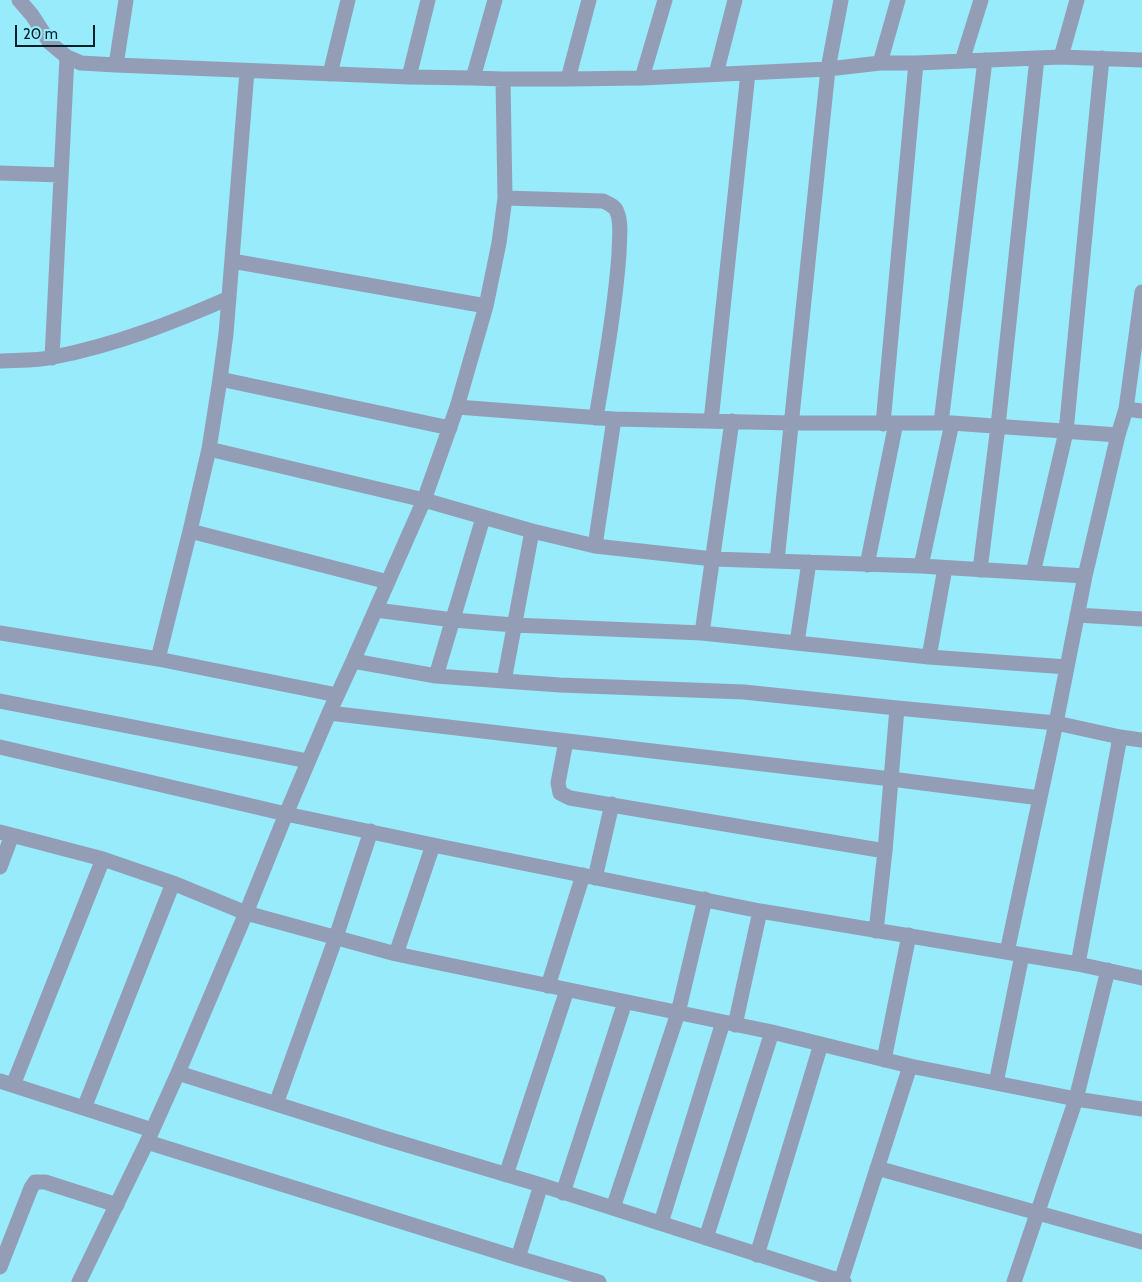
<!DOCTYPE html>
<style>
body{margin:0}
#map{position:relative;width:1142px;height:1282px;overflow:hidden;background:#97ebfa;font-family:Cabin,sans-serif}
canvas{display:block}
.scale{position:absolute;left:15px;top:25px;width:80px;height:22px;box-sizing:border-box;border:2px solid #002127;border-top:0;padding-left:6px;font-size:15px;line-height:18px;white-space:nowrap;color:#002127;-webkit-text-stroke:4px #97ebfa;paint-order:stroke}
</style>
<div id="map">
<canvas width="1142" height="1282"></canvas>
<div class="scale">20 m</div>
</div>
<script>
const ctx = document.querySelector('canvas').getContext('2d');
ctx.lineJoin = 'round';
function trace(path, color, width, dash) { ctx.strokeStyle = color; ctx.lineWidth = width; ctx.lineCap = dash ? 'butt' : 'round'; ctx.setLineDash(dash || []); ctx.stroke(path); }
trace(new Path2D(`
 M 19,0 L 32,15 L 50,43 L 67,57 L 81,63 L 116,65 L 409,77 L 473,78 L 503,79 L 568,79 L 642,78 L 828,69 L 880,63 L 916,63 L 1061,57 L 1142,60
 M 1061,57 L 1077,0
 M 962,61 L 981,0
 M 880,63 L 898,0
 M 116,65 L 126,0
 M 330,74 L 348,0
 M 716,74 L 735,0
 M 409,77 L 428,0
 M 473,78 L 495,0
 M 642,78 L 665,0
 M 568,79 L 589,0
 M 0,173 L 61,175
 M 505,198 L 603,201 C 609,204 615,206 617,212 C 622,223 619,242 619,254 C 615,309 605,363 596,418
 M 232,261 L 486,306
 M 52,358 L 67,57
 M 0,361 C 17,360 37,361 54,357 C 115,345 172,323 229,298
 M 220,379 L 450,428
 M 457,407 L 614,419 L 792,423 L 952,423 L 1118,435
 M 1126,409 L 1142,411
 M 711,421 L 748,73
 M 941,423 L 985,60
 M 883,424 L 916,63
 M 209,449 L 424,500 L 532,531 L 595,546 L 713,559 L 921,566 L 1085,576
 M 190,531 L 388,582
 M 595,546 L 614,419
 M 777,561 L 828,69 L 841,0
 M 867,565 L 896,423
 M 921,566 L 952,423
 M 980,570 L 998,426 L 1037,58
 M 1033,573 L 1066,432 L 1102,58
 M 376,610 L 453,620 L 514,625 L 702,633 L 929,657 L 1067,667
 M 1077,615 L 1142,619
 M 0,633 L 158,659 L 337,695
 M 702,633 L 732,421
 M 797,643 L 809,562
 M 929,657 L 945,568
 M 158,659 L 190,531 L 209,449 L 220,379 L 226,334 L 247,71
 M 353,661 L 436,676 L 504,681 L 560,685 L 744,692 L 897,708 L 1056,723 L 1120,737 L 1142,740
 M 436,676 L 483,518
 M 504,681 L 532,531
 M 0,701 L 308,761
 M 329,713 L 891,779 L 1040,798
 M 566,741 L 558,783 L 560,793 L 570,798 L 885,851
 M 0,747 L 286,814 L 433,845 L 760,911 L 1078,964 L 1142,978
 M 0,832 L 103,859 L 173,883 L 246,913 L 396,954 L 772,1032 L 910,1066 L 1076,1099 L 1142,1109
 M 0,867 L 12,835
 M 595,878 L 612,804
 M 876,931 L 885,851 L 897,708
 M 1007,952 L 1056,723 L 1085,576 L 1118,435 L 1126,409 L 1142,292
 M 396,954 L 433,845
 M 1078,964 L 1120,737
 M 548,986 L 583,875
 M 735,1025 L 760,911
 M 884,1060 L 909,935
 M 178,1073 L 384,1138 L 541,1185 L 844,1282
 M 0,1081 L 152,1130
 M 996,1083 L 1022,955
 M 13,1085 L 103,859
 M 276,1104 L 336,937 L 371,831
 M 84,1108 L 173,883
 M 147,1142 L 518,1258 L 599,1282
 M 877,1168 L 1142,1242
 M 506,1175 L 567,990
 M 563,1193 L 625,1002
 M 613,1208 L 678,1013 L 705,899
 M 661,1223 L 723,1022
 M 706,1238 L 772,1032
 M 757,1255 L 821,1044
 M 518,1258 L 541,1185
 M 0,1267 L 31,1188 L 35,1182 L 45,1182 L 117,1205
 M 841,1281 L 910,1066
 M 79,1282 L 147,1142 L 178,1073 L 246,913 L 286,814 L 329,713 L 353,661 L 424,500 L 457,407 L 486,306 L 499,243 L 505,198 L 503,79
 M 1014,1282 L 1076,1099 L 1108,970`), '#939db6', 15);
</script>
